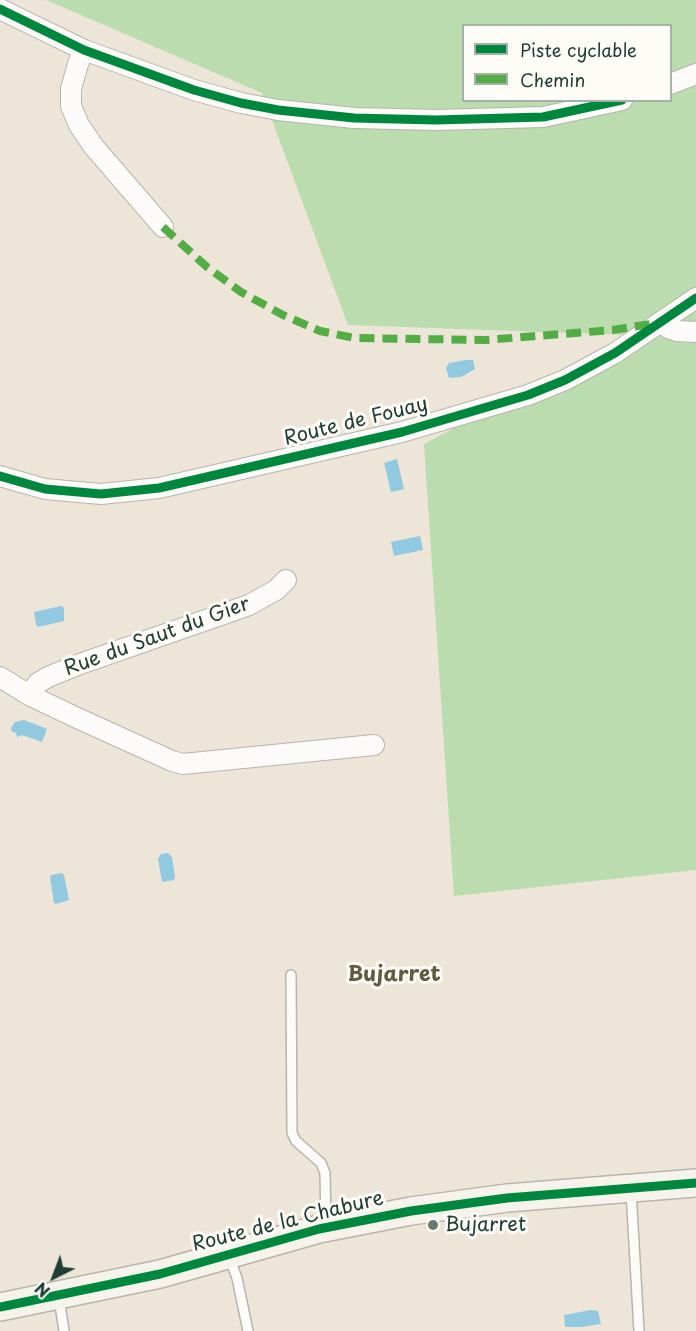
<!DOCTYPE html>
<style>
body{margin:0}
#map{position:relative;width:696px;height:1331px;overflow:hidden;background:#ede5d8;font-family:"Playpen Sans",sans-serif}
canvas{display:block}
.legend{position:absolute;left:462px;top:24px;width:210px;height:78px;box-sizing:border-box;background:#fdfcf7;border:2px solid #a4b0a9;margin:0;padding:8px 10px;list-style:none;font-size:18px;color:#1f3d34}
.legend li{display:flex;align-items:center;gap:12px;height:30px}
.legend b{width:30px;border:2px solid #a4b0a9}
.north{position:absolute;left:24px;top:1247px;width:60px;height:60px;-webkit-text-stroke:4px #fdfcf7;paint-order:stroke;rotate:222deg;font-size:16px;font-weight:700;line-height:24px;text-align:center;color:#1f3d34}
.north::after{content:'';display:block;margin:auto;width:21px;height:27px;background:#1f3d34;clip-path:polygon(50% 0,100% 100%,50% 72%,0 100%)}
</style>
<div id="map">
<canvas width="696" height="1331"></canvas>
<ul class="legend">
<li><b style="height:8px;background:#00873e"></b>Piste cyclable</li>
<li><b style="height:8px;background:#52ad45"></b>Chemin</li>
</ul>
<div class="north">N</div>
</div>
<script>
const context = document.querySelector('canvas').getContext('2d');
context.lineJoin = 'round';
function fillPath(path, color) {
  context.fillStyle = color;
  context.fill(path, 'evenodd');
}
function toPath(rows) {
  const path = new Path2D();
  for (const r of rows) {
    path.moveTo(r[0], r[1]);
    for (let i = 2; i < r.length; i += 2) path.lineTo(r[i], r[i + 1]);
  }
  return path;
}
function stroke(path, color, width, dash) {
  context.strokeStyle = color;
  context.lineWidth = width;
  context.lineCap = dash ? 'butt' : 'round';
  context.setLineDash(dash || []);
  context.stroke(path);
}
function drawText(font, color, halo, rows, align = 'center') {
  context.font = font + ' "Playpen Sans",sans-serif';
  context.lineWidth = 6;
  context.setLineDash([]);
  context.textBaseline = 'middle';
  context.strokeStyle = halo;
  context.fillStyle = color;
  for (const [text, x, y, turn = 0] of rows) {
    context.save();
    context.translate(x, y);
    context.rotate((+turn || 0) * Math.PI / 180);
    context.textAlign = isNaN(turn) ? turn : align;
    if (halo) context.strokeText(text, 0, 0);
    context.fillText(text, 0, 0);
    context.restore();
  }
}
const green = toPath([
 [46,0,696,0,696,870,454,896,424,444,629,335,348,325,262,93],
 [464,26,670,26,670,100,464,100]
]);
const water = toPath([
 [466,360,473,360,475,369,461,377,449,378,446,368,449,363],
 [397,459,404,489,391,492,384,463],
 [420,536,423,550,394,556,391,542],
 [61,606,64,608,64,621,38,627,36,625,34,612],
 [24,720,47,729,42,742,22,735,17,737,16,733,12,732,11,728,15,722],
 [168,853,172,857,175,877,174,880,162,882,158,859,161,854],
 [62,873,64,875,69,900,56,904,54,903,50,877,51,875],
 [591,1310,598,1311,601,1324,581,1327,565,1327,564,1315]
]);
const service = toPath([
 [291,975,292,1133,296,1141,321,1163,325,1173,326,1225],
 [631,1190,639,1331],
 [229,1257,237,1278,248,1331],
 [59,1298,64,1331]
]);
const minor = toPath([
 [0,9,84,50,194,90,241,103,278,110,354,118,436,120,543,117,622,100],
 [84,50,78,64,71,89,71,106,79,125,94,147,163,227],
 [670,84,696,74],
 [663,322,668,328,677,331,696,332],
 [0,476,45,489,101,494,159,488,402,432,528,395,565,380,615,353,696,298],
 [0,677,29,695,75,717,172,761,183,764,374,745],
 [29,695,38,683,48,677,80,664,249,605,276,590,286,580]
]);
const secondary = toPath([
 [0,1307,160,1274,319,1229,411,1211,507,1198,696,1183]
]);
const quiet = toPath([
 [163,227,207,267,241,292,283,315,320,331,355,338,485,340,613,330,651,324]
]);
const cycleway = toPath([
 [0,9,84,50,194,90,241,103,278,110,354,118,436,120,543,117,622,100],
 [0,476,45,489,101,494,159,488,402,432,528,395,565,380,615,353,696,298],
 [0,1307,160,1274,319,1229,411,1211,507,1198,696,1183]
]);
const markers = [
 [433,1225,6,"#67786d"]
];
const streetNames = [
 ["Route de Fouay",356,422,-14],
 ["Rue du Saut du Gier",157,637,-20],
 ["Route de la Chabure",288,1222,-14]
];
const poiNames = [
 ["Bujarret",445,1225]
];
const neighbourhoodNames = [
 ["Bujarret",394,975]
];
fillPath(green, '#badcaf');
fillPath(water, '#91c9e1');
stroke(service, '#b7b5ab', 12);
stroke(minor, '#b7b5ab', 22);
stroke(secondary, '#b7b5ab', 30);
stroke(service, '#fcfbf9', 9);
stroke(minor, '#fcfbf9', 20);
stroke(secondary, '#f6f2ec', 27);
stroke(quiet, '#52ad45', 8, [15, 8]);
stroke(cycleway, '#00873e', 9);
for (const [x, y, r, color] of markers) {
  const dot = new Path2D();
  dot.arc(x, y, r, 0, 2 * Math.PI);
  context.fillStyle = color;
  context.fill(dot);
  stroke(dot, '#fdfcf7', 2);
}
drawText('20px', '#1f3d34', '#fdfcf7', streetNames);
drawText('20px', '#1f3d34', '#fdfcf7', poiNames, 'left');
drawText('bold 21px', '#5f5c41', '#fdfcf7', neighbourhoodNames);
</script>
